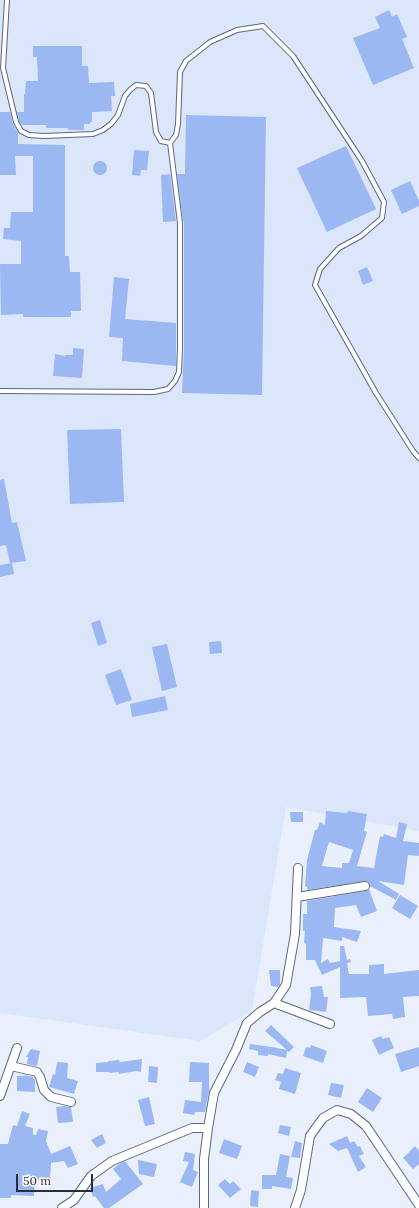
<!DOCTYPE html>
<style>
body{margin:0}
#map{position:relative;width:419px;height:1208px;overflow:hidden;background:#eaf0fb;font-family:Lora,serif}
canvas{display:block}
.scale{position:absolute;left:16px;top:1174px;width:77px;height:18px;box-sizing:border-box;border:2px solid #282d38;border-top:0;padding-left:5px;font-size:12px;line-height:14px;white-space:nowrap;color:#282d38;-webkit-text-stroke:3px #fdfdfd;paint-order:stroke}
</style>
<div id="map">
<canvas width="419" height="1208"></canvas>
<div class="scale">50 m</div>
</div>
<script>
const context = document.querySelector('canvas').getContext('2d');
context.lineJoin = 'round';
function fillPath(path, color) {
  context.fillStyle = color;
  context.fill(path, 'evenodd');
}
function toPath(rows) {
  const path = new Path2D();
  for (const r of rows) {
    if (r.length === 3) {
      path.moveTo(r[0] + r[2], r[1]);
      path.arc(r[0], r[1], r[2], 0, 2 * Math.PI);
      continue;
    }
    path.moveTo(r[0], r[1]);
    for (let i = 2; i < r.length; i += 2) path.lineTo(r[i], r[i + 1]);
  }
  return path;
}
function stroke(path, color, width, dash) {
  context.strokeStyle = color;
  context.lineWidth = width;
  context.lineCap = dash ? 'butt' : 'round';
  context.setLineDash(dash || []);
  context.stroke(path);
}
const built = toPath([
 [0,0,419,0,419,831,286,807,252,1011,200,1041,0,1013]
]);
const building = toPath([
 [389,10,392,17,397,14,407,37,402,39,414,68,373,85,353,38,380,28,375,17],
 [33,46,82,46,82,66,88,66,89,83,114,82,115,96,111,96,112,111,92,112,92,122,90,122,90,124,84,124,84,130,68,130,68,128,46,128,46,125,22,125,19,121,17,112,24,112,24,94,25,94,26,81,38,81,37,57,33,57],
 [0,112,10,112,13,124,18,133,18,144,65,145,65,256,69,256,70,272,80,272,81,311,71,311,71,317,23,317,23,314,1,315,0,264,21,264,21,241,3,239,4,228,10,228,11,212,33,212,33,156,15,156,16,175,0,175],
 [186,115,266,117,262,395,182,393,184,348,184,221,183,221,177,174,185,174],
 [346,146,376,209,327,232,297,168],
 [134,150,149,151,147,170,141,170,140,176,132,175],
 [100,168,7],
 [170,174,176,221,163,222,161,175],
 [410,181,419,201,419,206,402,214,391,190],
 [367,267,373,281,363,285,358,271],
 [114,277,129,279,125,319,176,323,176,366,122,361,123,338,109,337],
 [73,348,84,349,82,378,53,376,55,354,65,356,65,355,73,355],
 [121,429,124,502,70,504,67,430],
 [4,479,12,523,17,522,26,561,10,563,6,545,0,546,0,480],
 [12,563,14,574,0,577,0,565],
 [100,620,107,643,98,646,91,623],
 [221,641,222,653,210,654,209,642],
 [167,644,177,687,162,691,152,647],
 [121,669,132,700,116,705,105,675],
 [165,696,168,710,132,717,130,704],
 [326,811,347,813,348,811,367,814,364,831,367,832,357,866,374,868,380,836,383,837,384,834,396,838,399,822,407,824,403,841,419,843,419,856,408,855,404,885,378,881,399,894,396,900,370,886,369,883,367,881,307,890,307,887,305,886,307,860,315,830,317,830,320,822,325,825],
 [329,842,353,850,349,863,342,863,342,868,322,866],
 [290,812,303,812,303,822,291,822],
 [369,889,377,911,361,917,356,905,335,908,334,927,361,931,357,942,342,937,342,941,323,938,321,963,328,959,330,963,340,961,340,946,344,946,347,960,350,959,351,962,347,963,349,974,369,974,369,965,384,964,384,974,419,970,419,996,403,997,405,1017,393,1019,392,1014,368,1016,366,997,340,998,340,967,322,975,315,960,306,960,306,944,304,943,305,931,303,931,303,914,307,914,307,901,366,891],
 [400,895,418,906,410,919,392,908],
 [269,970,280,970,280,985,278,987,271,986],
 [322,986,324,997,328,997,326,1012,309,1010,311,994,310,987],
 [271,1025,294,1047,289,1052,287,1051,286,1058,268,1054,268,1056,258,1055,258,1051,249,1049,250,1044,272,1047,287,1050,265,1031],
 [381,1036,383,1039,389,1037,394,1048,379,1055,372,1040],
 [311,1045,327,1051,323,1063,303,1056,306,1047,310,1048],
 [419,1047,419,1066,401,1072,395,1054],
 [31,1049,40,1051,37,1066,27,1064,28,1057,26,1057],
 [142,1059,141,1072,136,1071,119,1074,118,1072,110,1073,109,1072,96,1072,96,1063,108,1062,108,1061,119,1060,120,1062],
 [57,1062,68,1063,67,1078,78,1081,74,1094,49,1087,53,1074,55,1075],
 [190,1062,209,1063,209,1091,205,1112,195,1112,194,1115,183,1113,185,1100,201,1102,202,1082,189,1082],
 [247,1062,259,1067,255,1077,243,1072],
 [149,1066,158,1067,157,1083,148,1082],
 [285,1068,301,1073,295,1094,279,1089,281,1082,275,1080,278,1073,283,1074],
 [24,1075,33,1077,35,1080,35,1092,17,1091,17,1076,24,1076],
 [331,1083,344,1085,341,1098,328,1095],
 [367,1088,382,1098,373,1112,358,1102],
 [149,1097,155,1124,145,1126,138,1100],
 [64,1106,71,1107,73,1122,58,1123,56,1107],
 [22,1111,30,1114,25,1126,33,1128,33,1135,36,1135,38,1129,48,1131,46,1141,51,1154,70,1146,78,1164,68,1168,64,1161,51,1163,50,1180,35,1180,34,1196,11,1195,11,1198,0,1198,0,1144,8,1144,13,1125,17,1126],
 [280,1125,291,1127,289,1136,278,1133],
 [102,1134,106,1143,97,1148,91,1140],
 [347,1136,350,1143,354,1141,358,1147,360,1146,364,1154,359,1156,366,1167,358,1172,347,1148,338,1151,329,1144],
 [224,1139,242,1146,237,1159,219,1153],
 [295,1141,302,1143,300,1158,291,1157],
 [415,1146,419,1151,419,1164,413,1169,403,1158],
 [185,1152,195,1154,193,1170,198,1172,192,1187,180,1182,189,1162,183,1161],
 [280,1154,290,1156,286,1177,293,1178,291,1189,272,1186,272,1189,262,1189,262,1175,276,1175],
 [138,1160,157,1164,154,1177,139,1174],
 [125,1161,143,1184,109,1208,104,1208,95,1196,93,1197,90,1188,103,1184,106,1192,121,1179,113,1169,119,1164],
 [225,1179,230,1184,233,1181,241,1189,230,1198,218,1185],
 [251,1190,259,1191,258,1207,250,1206]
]);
const service = toPath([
 [7,0,3,68,16,122,21,131,29,135,44,136,93,134,103,130,111,124,118,115,125,96,130,90,136,85,146,86,151,93,156,132,161,141,170,143,176,135,178,124,180,72,186,61,210,42,237,30,263,26,293,56,362,161,384,202,382,218,361,236,339,248,320,269,315,285,376,393,413,451,419,458],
 [0,391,154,392,168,389,175,381,179,372,180,348,180,223,170,143]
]);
const minor = toPath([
 [297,897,365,886],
 [274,1003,330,1024],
 [11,1066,37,1072,40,1077,44,1090,51,1097,71,1102],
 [0,1096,17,1048],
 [208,1128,214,1093,236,1050,247,1023,260,1012,274,1003,286,985,295,934,298,868],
 [62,1208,74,1200,91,1176,112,1161,192,1128,208,1128,204,1159,204,1208],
 [295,1208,301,1190,310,1136,323,1118,337,1110,351,1114,366,1126,419,1205]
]);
fillPath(built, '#dbe6fb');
fillPath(building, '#9bb8f2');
stroke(service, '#5b6880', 6);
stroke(minor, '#5b6880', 10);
stroke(service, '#fff', 4);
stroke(minor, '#fff', 8);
</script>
